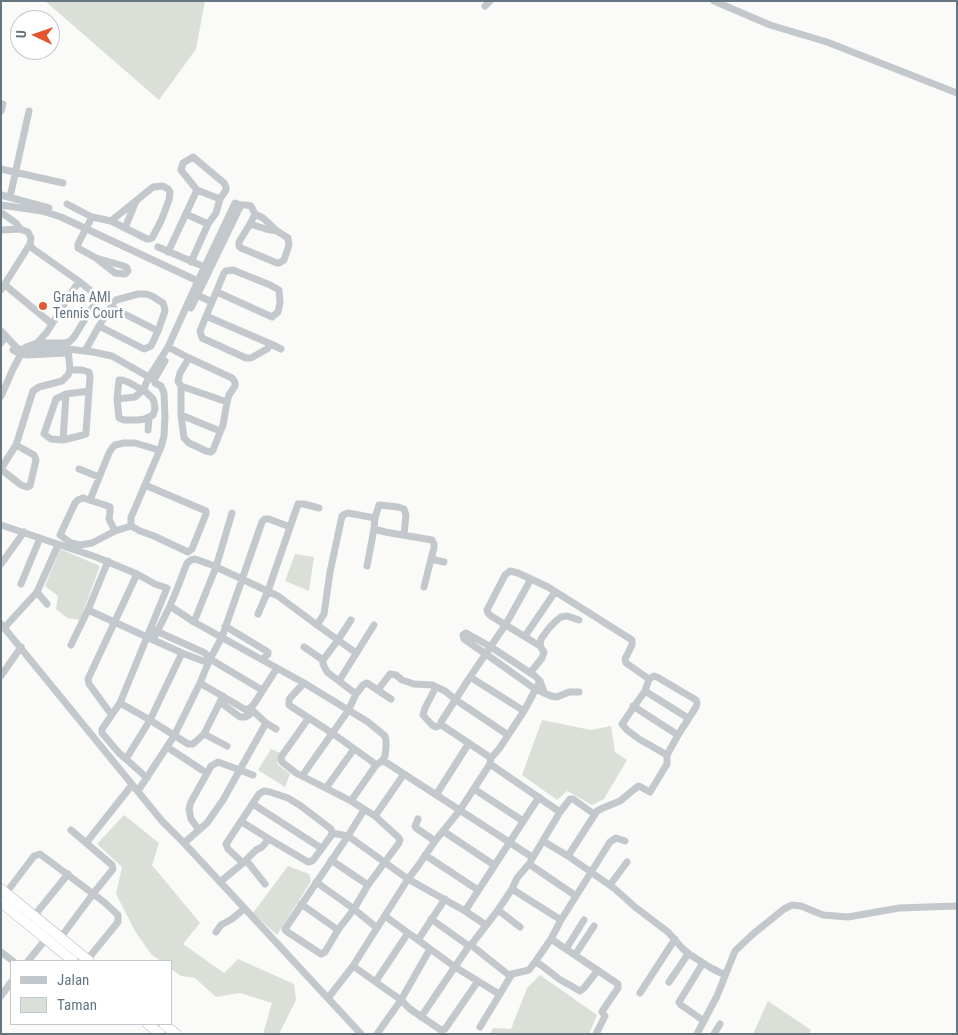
<!DOCTYPE html>
<style>
body{margin:0}
#map{position:relative;width:958px;height:1035px;overflow:hidden;background:#fafaf8;font-family:"Roboto Condensed",sans-serif}
canvas{display:block}
.frame{position:absolute;inset:0;border:2px solid #657683;pointer-events:none}
.legend{position:absolute;left:10px;top:960px;width:162px;height:65px;box-sizing:border-box;background:#fff;border:1px solid #c1c8cd;margin:0;padding:6px 9px;list-style:none;font-size:15px;color:#657683}
.legend li{display:flex;align-items:center;gap:10px;height:25px}
.legend b{width:25px;border:1px solid #c1c8cd}
.north{position:absolute;left:10px;top:10px;width:50px;height:50px;box-sizing:border-box;background:#fff;border:1px solid #c1c8cd;border-radius:50%;rotate:273deg;font-size:14px;font-weight:700;line-height:20px;text-align:center;color:#657683}
.north::after{content:'';display:block;margin:auto;width:18px;height:22px;background:#e4572e;clip-path:polygon(50% 0,100% 100%,50% 72%,0 100%)}
</style>
<div id="map">
<canvas width="958" height="1035"></canvas>
<div class="frame"></div>
<ul class="legend">
<li><b style="height:6px;background:#c3c8cc"></b>Jalan</li>
<li><b style="height:14px;background:#dadfd7"></b>Taman</li>
</ul>
<div class="north">U</div>
</div>
<script>
const context = document.querySelector('canvas').getContext('2d');
context.lineJoin = 'round';
function fillPath(path, color) {
  context.fillStyle = color;
  context.fill(path, 'evenodd');
}
function toPath(rows) {
  const path = new Path2D();
  for (const r of rows) {
    path.moveTo(r[0], r[1]);
    for (let i = 2; i < r.length; i += 2) path.lineTo(r[i], r[i + 1]);
  }
  return path;
}
function stroke(path, color, width, dash) {
  context.strokeStyle = color;
  context.lineWidth = width;
  context.lineCap = dash ? 'butt' : 'round';
  context.setLineDash(dash || []);
  context.stroke(path);
}
function drawText(font, color, halo, rows, align = 'center') {
  context.font = font + ' "Roboto Condensed",sans-serif';
  context.lineWidth = 5;
  context.setLineDash([]);
  context.textBaseline = 'middle';
  context.strokeStyle = halo;
  context.fillStyle = color;
  for (const [text, x, y, turn = 0] of rows) {
    context.save();
    context.translate(x, y);
    context.rotate((+turn || 0) * Math.PI / 180);
    context.textAlign = isNaN(turn) ? turn : align;
    if (halo) context.strokeText(text, 0, 0);
    context.fillText(text, 0, 0);
    context.restore();
  }
}
const green = toPath([
 [45,1,205,1,196,49,159,100],
 [60,549,100,566,80,620,67,618,56,609,58,596,45,586],
 [295,554,314,557,309,591,285,581],
 [542,720,591,730,611,726,615,752,627,760,604,799,592,805,567,791,557,800,522,775],
 [271,749,283,754,277,764,290,774,285,787,258,770],
 [124,815,159,843,152,865,200,923,183,944,224,973,238,959,294,984,296,1000,279,1034,263,1034,272,1003,240,993,216,997,195,978,181,976,171,969,171,961,161,961,151,954,135,931,116,894,122,867,97,844],
 [288,866,309,874,311,881,277,935,253,913],
 [540,975,597,1015,589,1034,490,1034,493,1028,511,1029,527,988],
 [768,1001,811,1030,809,1034,753,1034]
]);
const minor = toPath([
 [714,1,770,25,827,42,957,93],
 [485,6,490,1],
 [1,111,3,104],
 [1,169,63,183],
 [1,195,49,208],
 [10,197,29,111],
 [67,204,92,217,111,221,147,239,149,239,152,238,161,221,169,200,170,192,168,189,163,186,153,187,111,221],
 [1,205,42,211,61,217,202,283],
 [2,213,16,223,20,229,28,232,31,238,30,244,32,248,80,282,75,287,47,332,37,343,26,347],
 [186,214,208,224],
 [92,217,78,244,78,248,96,258,124,266,127,268,128,271,125,274,115,273,96,258],
 [250,224,266,229,277,231],
 [125,228,136,201],
 [1,230,20,229],
 [158,247,200,265],
 [168,252,197,190],
 [191,262,208,224,216,213,220,199,226,190,226,187,224,183,193,157,183,163,181,170,197,190,220,199],
 [5,285,52,324],
 [1,290,30,244],
 [197,295,212,302],
 [111,307,158,331],
 [191,308,241,205],
 [206,316,271,344,267,349,251,358,246,358,202,338,200,331,224,273,226,271,233,270,270,285,279,290,280,303,278,312,272,317,217,292],
 [1,331,16,347,18,349,68,349,93,352,112,356,154,380,155,383,161,386,164,393,165,417,164,436,161,447,133,513,131,517,131,526,115,531],
 [1,343,6,336],
 [37,343,64,343,69,342,74,337,98,298,96,295,80,282],
 [271,344,281,349],
 [168,347,189,358,232,378,235,382,235,386,229,395,227,402,223,425,213,450,211,452,206,451,189,443,184,438,181,415,181,386,178,381,180,373,189,358],
 [13,350,21,354,27,355,66,353],
 [85,351,99,326,111,307,113,303,116,300,138,294,146,294,152,296,163,303,164,306,165,311,158,331,151,346,144,349,99,326],
 [119,380,122,380,128,382,146,392,153,399,154,402,155,409,153,415,145,419,138,420,124,420,119,418,117,399,119,380],
 [154,380,165,361],
 [181,386,227,402],
 [66,394,63,440,51,439,44,434,56,399,66,394,89,391],
 [1,396,13,369,21,354],
 [117,399,135,397,143,390,149,377,168,347,198,281,235,203,241,205,246,205,251,206,255,214,263,218,277,231,288,238,289,245,284,260,279,263,277,263,241,248,239,246,239,242,250,224,255,214],
 [181,415,220,431],
 [148,430,149,418],
 [63,440,83,435,86,434,86,432,90,377,89,372,82,370,70,370],
 [16,445,34,455,36,460,30,486,27,487,21,485,2,470,2,467,16,445,33,391,39,387,62,381,68,375,70,370,68,349],
 [79,469,99,477],
 [83,498,105,505,110,507,110,512,109,519,115,531,92,543,80,545,71,543,60,535,75,503,78,500,83,498],
 [90,500,109,453,112,448,115,445,124,443,135,443,159,450],
 [1,525,96,557,137,574,155,584,167,588,120,703,102,729,102,733,119,753,126,759,150,720,182,653],
 [131,526,140,531,154,536,188,552,192,549,206,514,206,511,145,485],
 [404,535,406,515,404,509,398,507,379,505,375,518,374,529,385,532,432,540,434,544,434,548,431,559,444,562],
 [1,564,24,532],
 [367,566,374,529],
 [21,584,40,538],
 [424,587,431,559],
 [37,592,58,545],
 [170,606,177,589,187,563,191,560,195,559,212,565,278,596,317,625],
 [88,610,182,653,203,661,210,659],
 [258,614,268,591,298,504,304,504,319,508],
 [351,620,338,640,356,653],
 [194,622,216,567,232,513],
 [1,624,162,821,184,843,361,1034],
 [225,626,268,652,268,654,263,659],
 [4,628,37,592,47,604],
 [154,630,205,653,210,659,262,690],
 [525,636,555,592],
 [153,640,170,606,194,622,304,683,368,722,385,736,386,740,386,747,385,756,382,761],
 [71,645,88,610,108,561],
 [540,646,541,639,549,628,557,620,561,617,567,616,579,620],
 [304,647,323,660],
 [530,673,542,658,544,652,540,646,491,616,488,613,487,610,505,575,510,571,518,573,548,587,632,640,632,645,625,659,626,663,649,679,654,676,657,677,696,700,697,703,696,707,678,735,667,755,667,764,650,792,639,786,637,787,620,801,603,808,597,811,568,856],
 [1,676,21,647],
 [470,677,524,711],
 [649,679,645,691,622,724,627,730,639,739,667,755],
 [339,681,374,625],
 [200,683,246,710,250,708,254,704,277,668],
 [304,683,291,697,289,700,289,705,292,707,332,733,370,760,376,765,382,761,387,763,532,857],
 [436,687,425,708,423,715,432,725,436,727,441,725],
 [378,690,390,674,396,675,402,680,414,684,432,685,445,691,456,700,508,735],
 [645,691,688,718],
 [544,692,540,681,535,676,491,647,466,633,463,635,464,639,493,659,535,689,551,696,557,697,569,692,579,692],
 [356,694,363,685,367,683,391,699],
 [220,702,240,717,245,717,249,715,253,711],
 [120,703,150,720,188,744,193,744,204,734,227,746],
 [633,706,678,735],
 [251,709,266,723,276,729],
 [111,714,89,684,88,679,137,574],
 [308,719,281,757,282,762,296,773,351,801,375,816,398,837,400,840,399,843,368,885,354,909,338,930,325,952,321,954,286,931,285,929,348,836,364,810],
 [204,734,223,696],
 [167,747,202,770],
 [491,758,443,726,441,725,441,722,470,677,506,624,531,579],
 [126,759,147,778],
 [490,764,560,812],
 [302,776,348,711,356,694,327,672,323,664,323,660,338,640,317,625,324,614,330,572,342,516,345,514,348,513,375,518],
 [326,788,354,749],
 [474,789,523,821],
 [138,791,174,736,200,683,210,659,222,637,262,522,265,519,269,519,290,527],
 [436,795,469,743],
 [351,801,376,765],
 [253,804,321,848],
 [375,816,404,774],
 [418,819,415,826,416,828,435,841],
 [242,822,269,839,308,862,312,861,314,859,331,836,332,832,331,829,301,806,288,798,270,792,264,791,259,794,226,844,228,849,243,863],
 [199,830,191,819,189,809,191,802,211,766,218,762,253,775],
 [443,831,494,865],
 [332,833,348,836,408,879,465,911,486,925],
 [543,841,568,856,615,889,635,907,668,932,683,949,689,954,711,968,725,975],
 [86,843,132,785],
 [184,843,207,823,223,800,266,723],
 [425,855,478,890],
 [246,860,265,884],
 [331,860,368,885],
 [529,864,576,896],
 [220,882,243,863,256,850,262,847,269,839],
 [316,882,354,909,377,928],
 [610,885,627,862],
 [512,889,561,920],
 [6,893,34,856,40,854,104,902,118,915,118,922,87,960],
 [301,904,338,930],
 [498,910,520,927],
 [465,911,539,797],
 [34,916,68,874],
 [385,916,455,967,499,994],
 [431,919,469,946,471,945,510,976],
 [216,932,221,925,232,919,244,909],
 [61,937,93,894,113,869,112,865,71,830],
 [551,939,618,984,618,988,603,1010,602,1012,605,1016,596,1034],
 [418,940,445,899],
 [471,945,498,910,512,889,517,878,529,864,560,812,570,799,573,799,594,814],
 [566,949,584,920],
 [1,952,13,961],
 [575,955,594,926],
 [28,961,46,939],
 [535,962,541,965,559,979,580,991,584,988,598,970],
 [703,963,679,1002,681,1005,704,1021],
 [353,966,401,1000,430,949],
 [376,981,408,933],
 [669,982,688,954],
 [640,993,675,939],
 [1,996,11,982],
 [328,998,353,966,408,879,418,866,435,841,460,810,490,764,491,758,499,749,524,711,540,681],
 [421,1017,469,946],
 [480,1027,512,974,529,970,535,962,551,939,561,920,610,842,616,838,625,841],
 [377,1034,401,1000,410,1009,438,1028,441,1030,445,1029,478,981],
 [697,1034,717,996,735,951,753,934,784,909,792,905,801,906,823,915,848,917,899,908,957,906],
 [714,1034,720,1024]
]);
const highway = toPath([
 [1,889,89,961],
 [1,902,73,961],
 [148,1024,160,1034],
 [164,1024,176,1034]
]);
const markers = [
 [43,306,5,"#e4572e"]
];
const poiNames = [
 ["Graha AMI",53,298],
 ["Tennis Court",53,314]
];
fillPath(green, '#dadfd7');
stroke(highway, '#b4b9bd', 11);
stroke(minor, '#c3c8cc', 7);
stroke(highway, '#fff', 10);
for (const [x, y, r, color] of markers) {
  const dot = new Path2D();
  dot.arc(x, y, r, 0, 2 * Math.PI);
  context.fillStyle = color;
  context.fill(dot);
  stroke(dot, '#fff', 2);
}
drawText('14px', '#657683', '#fff', poiNames, 'left');
</script>
